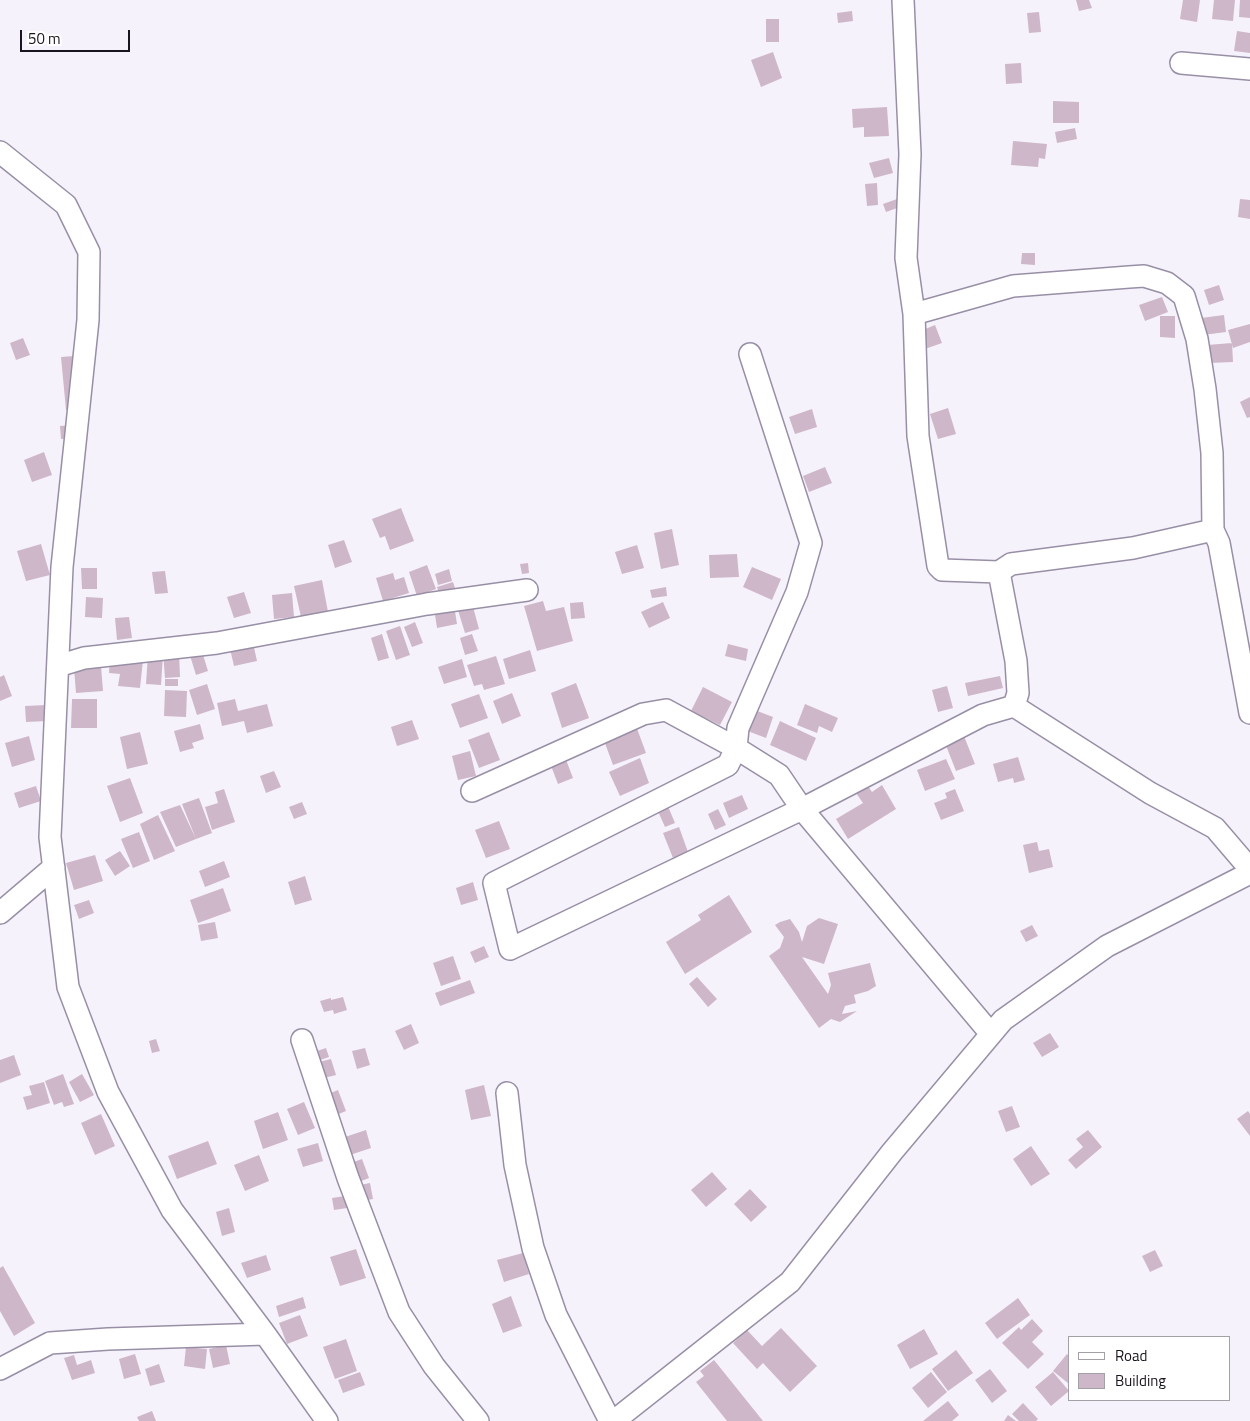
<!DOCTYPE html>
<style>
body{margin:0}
#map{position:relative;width:1250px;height:1421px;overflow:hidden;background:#f6f2fc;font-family:"Titillium Web",sans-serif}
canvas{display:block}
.legend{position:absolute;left:1068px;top:1336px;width:162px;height:65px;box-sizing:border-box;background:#fff;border:1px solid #a3a1a5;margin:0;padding:6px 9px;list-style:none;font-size:15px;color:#19151e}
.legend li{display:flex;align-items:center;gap:10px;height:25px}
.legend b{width:25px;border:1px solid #a3a1a5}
.scale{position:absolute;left:20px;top:30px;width:110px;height:22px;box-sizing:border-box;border:2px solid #19151e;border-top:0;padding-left:6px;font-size:15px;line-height:18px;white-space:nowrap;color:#19151e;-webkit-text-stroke:4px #fff;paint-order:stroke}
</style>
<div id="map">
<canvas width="1250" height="1421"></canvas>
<ul class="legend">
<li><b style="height:6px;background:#fff"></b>Road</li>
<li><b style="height:14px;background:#ceb7c9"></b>Building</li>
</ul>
<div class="scale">50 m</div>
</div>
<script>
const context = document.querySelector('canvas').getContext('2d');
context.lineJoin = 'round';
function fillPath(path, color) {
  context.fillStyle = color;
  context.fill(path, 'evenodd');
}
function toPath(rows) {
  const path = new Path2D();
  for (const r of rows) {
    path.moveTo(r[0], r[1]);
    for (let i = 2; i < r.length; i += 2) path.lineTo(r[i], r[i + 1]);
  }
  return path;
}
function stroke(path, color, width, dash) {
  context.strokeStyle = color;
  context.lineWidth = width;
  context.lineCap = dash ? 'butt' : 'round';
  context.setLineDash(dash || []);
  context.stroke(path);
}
const building = toPath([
 [1076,0,1089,0,1092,8,1079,11],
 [1183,0,1200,0,1197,22,1180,19],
 [1214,0,1235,0,1233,21,1212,19],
 [1240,0,1250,0,1250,18,1239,17],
 [852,11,853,21,838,23,837,13],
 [1039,12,1041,32,1029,33,1027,13],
 [766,19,779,19,779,42,766,42],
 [1237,31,1250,33,1250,53,1234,51],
 [773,52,782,78,761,87,751,60],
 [1021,63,1022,83,1006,84,1005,64],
 [1053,101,1079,102,1079,123,1053,123],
 [887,107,889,136,864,137,864,127,853,128,852,109],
 [1075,128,1077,139,1057,143,1055,132],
 [1013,141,1047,144,1045,159,1039,158,1038,167,1011,165],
 [889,158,893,173,874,178,869,163],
 [877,183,878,205,867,206,865,184],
 [897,199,900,207,886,212,883,204],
 [1240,199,1250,200,1250,219,1238,217],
 [1022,253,1035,253,1035,265,1021,264],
 [1219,285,1224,300,1209,305,1204,290],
 [1162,297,1168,312,1145,321,1139,305],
 [1224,315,1226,332,1203,335,1201,318],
 [1160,316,1175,316,1175,338,1160,337],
 [1250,324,1250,342,1233,348,1228,330],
 [935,325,942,343,922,350,916,333],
 [23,338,30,355,16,360,10,343],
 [1232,343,1233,362,1209,363,1207,345],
 [74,356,78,409,66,410,61,357],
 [1250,397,1250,417,1247,418,1240,402],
 [948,408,956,434,938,439,930,414],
 [812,409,817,427,795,434,789,417],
 [74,425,75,438,61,439,60,426],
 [44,452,52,475,32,482,24,460],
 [825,467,832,483,809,492,803,476],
 [401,508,414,541,390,550,385,536,380,538,372,519],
 [672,529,679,565,661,569,654,533],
 [344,540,352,562,335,568,328,545],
 [41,544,50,575,26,581,17,551],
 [637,545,644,568,622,574,615,552],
 [737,554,739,577,710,578,709,555],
 [528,563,529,573,522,574,520,564],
 [427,565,436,589,417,596,409,572],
 [752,567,781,579,772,600,743,587],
 [81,568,97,568,97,589,82,589],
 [449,569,452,581,438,585,435,574],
 [165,571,168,593,155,594,152,572],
 [393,573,395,580,404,577,409,593,383,601,376,578],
 [322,580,328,612,301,617,294,586],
 [453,582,456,591,440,596,437,587],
 [666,587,667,596,652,598,650,590],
 [244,592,251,613,234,618,227,597],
 [292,593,294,617,274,619,272,595],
 [86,597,103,598,102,618,85,617],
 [543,601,546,611,564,607,573,641,537,651,524,606],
 [583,602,585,618,571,619,570,603],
 [663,602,670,618,649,628,641,612],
 [472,603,479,629,465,633,457,607],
 [454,605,457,624,437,628,434,608],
 [129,617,132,638,117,640,115,618],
 [415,622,423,643,412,647,404,627],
 [400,626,410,655,396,660,386,631],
 [251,634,257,661,234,666,228,640],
 [382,634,389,658,378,661,371,638],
 [472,634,478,651,465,655,460,638],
 [728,644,748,649,746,661,725,656],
 [200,645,208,671,196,675,188,649],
 [530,650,536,671,509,679,503,659],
 [179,652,180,677,165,678,163,653],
 [148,654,163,655,161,685,146,684],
 [110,656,143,660,140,688,118,686,120,674,109,673],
 [496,656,505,684,484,690,482,684,474,686,467,665],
 [462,659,467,677,444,684,438,667],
 [101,666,103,691,76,693,74,668],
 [4,675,12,696,0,701,0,677],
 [1000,676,1003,688,968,696,965,683],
 [165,679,178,679,178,686,165,686],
 [576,683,589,718,562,728,551,693],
 [207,684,215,709,197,715,189,690],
 [947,686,953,708,938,712,932,690],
 [703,687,732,702,720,725,691,711],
 [165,690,187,691,186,717,164,716],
 [512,693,521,716,502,724,493,701],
 [479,694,488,718,460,728,451,704],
 [72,699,97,699,97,728,71,728],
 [235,699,238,711,267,704,273,726,247,733,244,721,222,726,217,703],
 [805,704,838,718,832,732,819,726,817,733,797,725],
 [46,705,47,721,26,722,25,706],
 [752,709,773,717,766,738,745,730],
 [412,720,419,739,397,746,391,727],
 [780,721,816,738,806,761,770,745],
 [635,723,646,753,613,765,602,735],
 [200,724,204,739,192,743,194,748,180,752,174,731],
 [140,732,148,764,127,769,120,737],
 [489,732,500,760,479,768,468,740],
 [29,736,35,760,12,767,5,743],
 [964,736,975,764,956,771,945,743],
 [470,751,476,776,458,780,452,756],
 [563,752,573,778,558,784,548,758],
 [1018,757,1025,780,1014,783,1013,778,998,782,993,764],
 [640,758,649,783,620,796,609,772],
 [946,759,955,779,925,791,917,770],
 [274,771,281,787,266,793,260,776],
 [130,778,143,813,120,822,107,786],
 [882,785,896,809,848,839,836,819,863,803,856,793,868,786,872,792],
 [36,786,41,801,19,808,14,793],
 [224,789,235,822,212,830,205,807,218,803,215,792],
 [955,789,964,811,941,820,934,803,947,798,945,793],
 [742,795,748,809,729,818,723,803],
 [199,798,212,833,196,839,182,804],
 [302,802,307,814,294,819,289,807],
 [667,804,675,823,665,827,657,809],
 [180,805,196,839,176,847,160,812],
 [718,809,726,825,715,830,708,814],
 [158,815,175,851,154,860,140,824],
 [499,821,510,849,486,858,475,830],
 [679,827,688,852,673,858,663,833],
 [139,832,150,861,133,868,121,839],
 [1037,842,1039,851,1049,849,1053,867,1029,873,1023,845],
 [120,851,130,866,115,876,105,860],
 [95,855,103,881,74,890,66,863],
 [224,861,230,877,205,887,199,871],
 [305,876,312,900,295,905,288,882],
 [473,882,478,900,461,905,456,888],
 [223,888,231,911,198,923,190,900],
 [729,895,752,932,685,974,666,942,701,920,698,915],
 [89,900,94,913,79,919,74,905],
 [819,918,838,924,824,964,802,957,828,994,831,985,828,973,870,963,876,986,868,991,854,995,856,1003,845,1006,842,1014,857,1011,840,1022,831,1019,819,1028,769,956,780,948,784,937,775,925,780,922,790,919,799,932,802,942,807,926],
 [215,922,218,938,201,941,198,925],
 [1032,925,1038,936,1026,942,1020,931],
 [484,946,489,957,475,963,470,952],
 [453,956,461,979,441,986,433,963],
 [697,977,717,999,708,1007,689,984],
 [470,980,475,993,440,1006,435,993],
 [343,997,347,1010,334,1014,333,1010,324,1012,320,1001,331,998,331,1000],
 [411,1024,419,1043,404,1050,395,1031],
 [1050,1033,1059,1047,1042,1057,1033,1043],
 [156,1039,160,1051,152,1053,149,1041],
 [326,1048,329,1057,320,1060,317,1051],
 [365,1048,370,1065,357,1069,352,1051],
 [14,1055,21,1075,0,1083,0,1060],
 [331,1059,336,1075,320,1079,315,1063],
 [63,1074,74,1104,64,1107,62,1102,54,1105,45,1081],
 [82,1074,94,1095,80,1102,69,1082],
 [44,1082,50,1103,27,1110,23,1097,32,1095,29,1086],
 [484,1085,491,1116,471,1120,465,1090],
 [338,1090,346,1111,334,1116,326,1095],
 [304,1102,315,1128,298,1135,287,1109],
 [1012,1106,1020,1127,1006,1132,998,1111],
 [1248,1111,1250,1114,1250,1136,1237,1119],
 [278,1112,288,1140,263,1149,254,1121],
 [101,1114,115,1146,95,1155,81,1123],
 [366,1130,371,1148,350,1155,345,1137],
 [1088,1130,1102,1147,1076,1169,1068,1160,1083,1147,1076,1139],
 [208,1141,217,1164,177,1179,168,1156],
 [318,1143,323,1161,303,1167,297,1149],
 [1031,1146,1050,1174,1031,1186,1013,1159],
 [259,1155,269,1181,245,1191,234,1165],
 [362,1159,369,1178,356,1183,348,1164],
 [712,1172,727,1189,706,1207,691,1190],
 [370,1183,373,1199,362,1201,360,1185],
 [750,1189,767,1207,751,1222,734,1204],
 [345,1196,347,1208,334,1210,332,1198],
 [229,1208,235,1232,222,1236,216,1212],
 [356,1249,366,1278,340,1286,330,1257],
 [1155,1250,1163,1266,1150,1272,1142,1256],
 [523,1253,529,1274,504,1282,497,1260],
 [266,1255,271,1270,247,1278,241,1263],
 [3,1266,35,1323,14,1336,0,1311,0,1268],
 [511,1296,522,1326,503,1333,492,1304],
 [303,1297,306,1308,279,1317,276,1306],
 [1018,1298,1030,1315,997,1339,985,1323],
 [300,1315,308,1336,287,1344,279,1323],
 [1032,1319,1043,1331,1032,1342,1044,1354,1028,1369,1002,1343,1019,1327,1021,1330],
 [781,1328,817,1366,790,1392,763,1363,757,1369,733,1343,747,1330,762,1346],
 [924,1329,938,1354,910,1369,897,1345],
 [346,1339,357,1371,335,1379,323,1347],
 [226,1345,230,1364,213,1368,209,1349],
 [186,1347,207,1349,205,1369,184,1366],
 [956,1350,973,1373,948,1391,932,1369],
 [135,1354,141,1374,124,1379,119,1359],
 [1067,1354,1069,1356,1069,1384,1053,1371],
 [74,1355,77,1365,91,1360,95,1373,72,1380,64,1358],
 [714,1360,763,1421,727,1421,696,1382,704,1376,700,1371],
 [159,1364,165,1382,150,1386,145,1369],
 [990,1369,1007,1391,992,1403,975,1380],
 [360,1372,365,1385,343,1393,338,1380],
 [931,1372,947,1392,928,1408,912,1388],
 [1053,1372,1069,1391,1051,1406,1035,1387],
 [948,1401,959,1415,952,1421,923,1421],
 [1023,1403,1038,1419,1036,1421,1019,1421,1012,1414],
 [152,1411,156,1421,139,1421,137,1417],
 [1008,1415,1016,1421,1004,1421]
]);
const minor = toPath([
 [903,0,910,154,906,258,914,314,918,436,938,566,942,570,999,572],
 [1181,63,1250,69],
 [0,152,66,205,89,252,88,320,62,567,50,837,68,987,108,1092,172,1210,265,1334,327,1421],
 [914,314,1013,286,1129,277,1144,276,1167,283,1184,296,1197,339,1205,389,1212,453,1213,530,1219,543,1250,713],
 [750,354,811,543,797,592,738,728,736,748,728,765,494,883,510,949,802,809,983,715,1014,706,1150,793,1215,828,1250,869],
 [58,666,84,658,217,643,427,604,527,590],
 [1014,706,1018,693,1016,661,999,572,1011,564,1133,548,1213,530],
 [472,791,643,714,666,710,736,748,779,775,802,809,991,1034],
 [0,913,54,867],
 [302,1040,348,1178,399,1312,434,1366,478,1421],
 [507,1093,515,1165,533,1248,556,1315,610,1421],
 [0,1369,50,1343,108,1339,265,1334],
 [614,1421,790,1282,892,1152,1003,1020,1107,946,1250,873]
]);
fillPath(building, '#ceb7c9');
stroke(minor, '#988fa6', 24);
stroke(minor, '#fff', 21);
</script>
